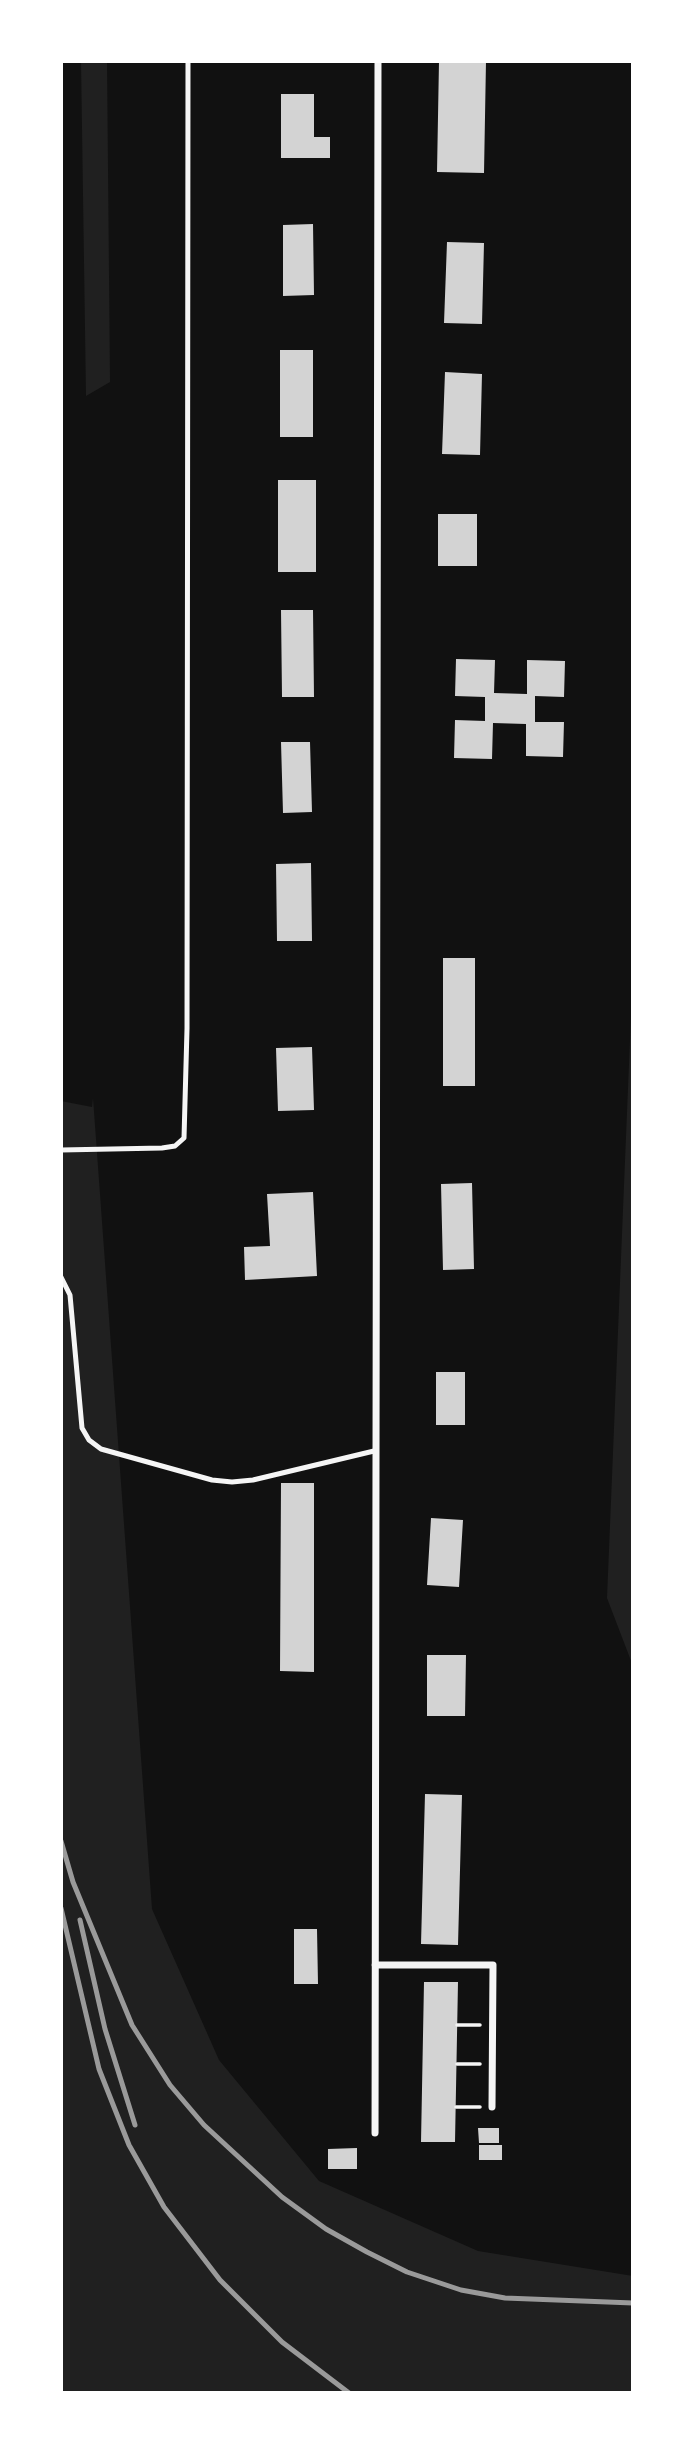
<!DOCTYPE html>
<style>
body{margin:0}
#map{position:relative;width:694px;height:2454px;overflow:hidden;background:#111;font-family:Helvetica,sans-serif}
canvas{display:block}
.frame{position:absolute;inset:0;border:63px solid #fff;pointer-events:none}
</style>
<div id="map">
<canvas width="694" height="2454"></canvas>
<div class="frame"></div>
</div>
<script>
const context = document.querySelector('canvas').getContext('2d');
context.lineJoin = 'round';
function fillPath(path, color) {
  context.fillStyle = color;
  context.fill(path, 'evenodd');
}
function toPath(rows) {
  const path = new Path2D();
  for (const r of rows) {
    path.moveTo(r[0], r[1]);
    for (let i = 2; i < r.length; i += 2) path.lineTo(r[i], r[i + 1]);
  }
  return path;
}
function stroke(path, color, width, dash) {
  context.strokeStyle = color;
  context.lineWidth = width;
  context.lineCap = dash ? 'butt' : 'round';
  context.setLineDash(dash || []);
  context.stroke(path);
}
const green = toPath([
 [81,61,107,61,110,382,86,396],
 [632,991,633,991,633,1666,607,1598],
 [93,1098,152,1909,219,2060,319,2181,478,2251,633,2276,633,2393,61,2393,61,1101,92,1107]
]);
const building = toPath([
 [439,61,486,61,484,173,437,172],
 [281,94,314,94,314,137,330,137,330,158,281,158],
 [313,224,314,295,283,296,283,225],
 [447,242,484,243,482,324,444,323],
 [280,350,313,350,313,437,280,437],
 [445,372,482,374,480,455,442,454],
 [278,480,316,480,316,572,278,572],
 [438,514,477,514,477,566,438,566],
 [281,610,313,610,314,697,282,697],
 [456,659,495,660,494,693,527,694,527,660,565,661,564,697,535,696,535,722,564,722,563,757,526,756,526,724,493,723,492,759,454,758,455,720,485,721,485,697,455,696],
 [281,742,310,742,312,812,283,813],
 [311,863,312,941,277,941,276,864],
 [443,958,475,958,475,1086,443,1086],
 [312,1047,314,1110,278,1111,276,1048],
 [472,1183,474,1269,443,1270,441,1184],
 [313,1192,317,1276,245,1280,244,1247,270,1246,267,1194],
 [436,1372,465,1372,465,1425,436,1425],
 [281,1483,314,1483,314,1672,280,1671],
 [431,1518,463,1520,459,1587,427,1585],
 [427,1655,466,1655,465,1716,427,1716],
 [425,1794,462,1795,458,1945,421,1944],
 [294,1929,317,1929,318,1984,294,1984],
 [424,1982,458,1982,455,2142,421,2142],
 [478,2128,499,2128,499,2143,479,2143],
 [479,2145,502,2145,502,2160,479,2160],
 [357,2148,357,2169,328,2169,328,2149]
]);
const path = toPath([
 [457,2025,480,2025],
 [457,2064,480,2064],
 [456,2107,480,2107]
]);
const service = toPath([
 [61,1150,162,1148,175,1146,184,1138,187,1029,188,61],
 [61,1277,70,1295,82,1428,89,1440,101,1449,212,1480,232,1482,253,1480,374,1451]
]);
const minor = toPath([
 [375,1965,493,1965,492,2107],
 [375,2133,378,61]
]);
const rail = toPath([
 [61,1841,73,1882,132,2025,170,2085,204,2125,282,2197,326,2229,367,2252,407,2272,461,2290,505,2298,633,2303],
 [61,1908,99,2069,129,2145,164,2207,220,2280,282,2342,349,2393],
 [80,1920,105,2029,135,2125]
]);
fillPath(green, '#202020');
fillPath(building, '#d3d3d3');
stroke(path, '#f5f5f5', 3.5);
stroke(service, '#f5f5f5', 5);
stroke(minor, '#f5f5f5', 7);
stroke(rail, '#9a9a9a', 5);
</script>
